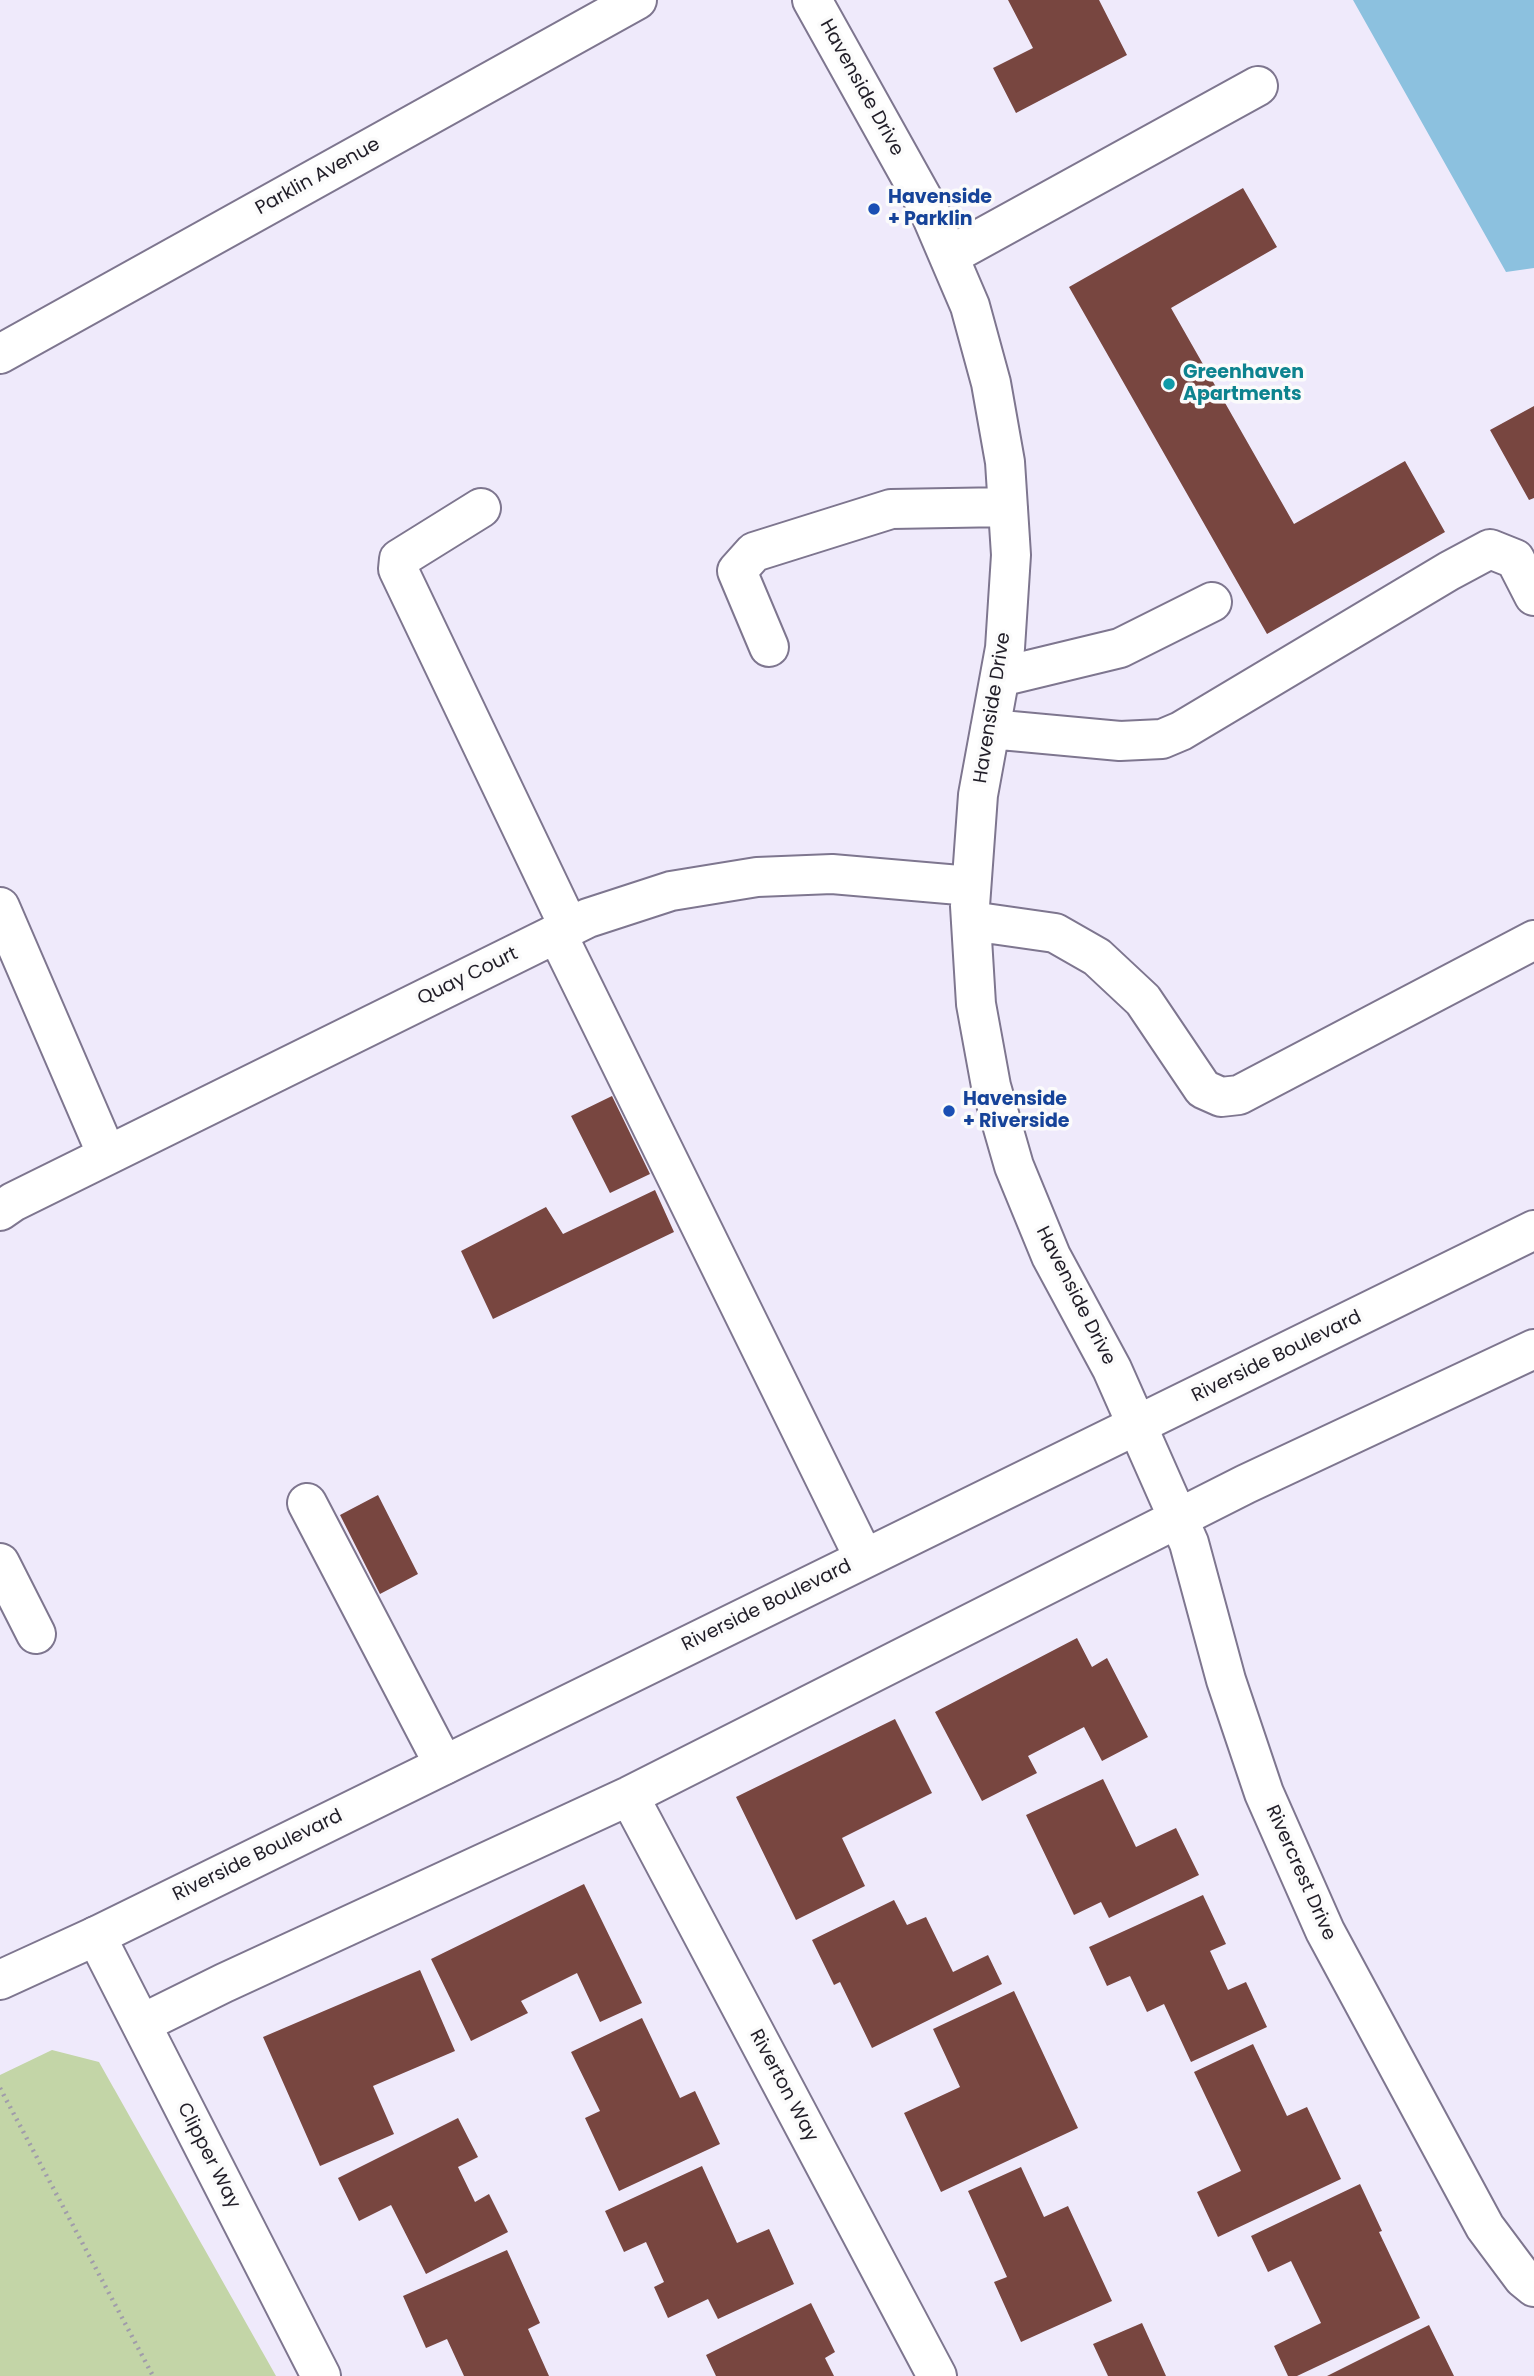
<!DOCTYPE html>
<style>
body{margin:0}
canvas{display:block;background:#efeafb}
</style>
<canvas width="1534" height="2376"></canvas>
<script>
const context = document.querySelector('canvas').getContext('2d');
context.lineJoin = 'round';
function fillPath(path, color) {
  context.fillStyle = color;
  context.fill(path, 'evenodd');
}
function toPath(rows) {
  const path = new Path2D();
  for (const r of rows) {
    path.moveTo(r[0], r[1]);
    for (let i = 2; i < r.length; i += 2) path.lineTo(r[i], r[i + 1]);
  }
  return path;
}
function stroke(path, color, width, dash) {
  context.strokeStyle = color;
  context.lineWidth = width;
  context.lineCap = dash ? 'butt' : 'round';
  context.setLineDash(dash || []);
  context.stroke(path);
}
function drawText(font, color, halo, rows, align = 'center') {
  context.font = font + ' Poppins,sans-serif';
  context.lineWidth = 7;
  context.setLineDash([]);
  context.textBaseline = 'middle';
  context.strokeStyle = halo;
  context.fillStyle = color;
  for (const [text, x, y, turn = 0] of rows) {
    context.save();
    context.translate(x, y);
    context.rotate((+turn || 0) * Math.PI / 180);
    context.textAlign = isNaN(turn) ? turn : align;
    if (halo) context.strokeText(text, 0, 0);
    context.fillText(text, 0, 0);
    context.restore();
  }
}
const green = toPath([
 [52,2050,99,2062,276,2376,0,2376,0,2075]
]);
const water = toPath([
 [1353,0,1534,0,1534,268,1506,272]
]);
const building = toPath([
 [1008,0,1099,0,1127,55,1016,113,993,68,1033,48],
 [1243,188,1277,247,1171,308,1294,524,1405,461,1445,532,1267,634,1069,287],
 [1534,406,1534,498,1529,500,1490,430],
 [612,1096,650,1174,610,1193,571,1116],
 [655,1190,674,1232,493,1319,461,1251,546,1207,563,1234],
 [378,1495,418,1574,380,1594,340,1515],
 [1077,1638,1092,1667,1107,1658,1148,1737,1102,1761,1084,1727,1028,1756,1037,1773,982,1801,935,1712],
 [895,1719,932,1793,842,1838,865,1886,796,1920,736,1797],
 [1103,1779,1136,1847,1176,1828,1199,1875,1109,1918,1101,1902,1074,1915,1026,1815],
 [584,1884,642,2003,600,2022,577,1973,521,2001,528,2013,471,2041,431,1959],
 [1203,1895,1226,1944,1210,1951,1228,1990,1246,1982,1267,2027,1191,2062,1164,2004,1147,2012,1130,1976,1107,1986,1089,1947],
 [894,1900,907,1925,926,1917,953,1972,988,1955,1002,1984,872,2048,840,1982,834,1985,812,1940],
 [420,1970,455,2051,373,2086,394,2134,320,2166,263,2037],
 [1014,1991,1078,2128,941,2192,904,2113,960,2087,933,2029],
 [642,2018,680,2098,695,2091,720,2144,619,2191,585,2118,600,2111,571,2052],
 [1253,2044,1287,2116,1307,2107,1341,2179,1218,2237,1197,2192,1241,2171,1194,2072],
 [458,2118,478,2157,458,2167,475,2202,489,2194,508,2232,426,2274,391,2205,359,2221,338,2178],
 [702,2166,737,2243,769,2229,794,2284,718,2319,708,2299,668,2318,654,2287,664,2282,646,2242,624,2252,605,2211],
 [1021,2167,1044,2217,1068,2206,1112,2301,1021,2342,994,2282,1007,2277,968,2191],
 [1360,2184,1382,2231,1379,2232,1420,2318,1297,2376,1288,2376,1274,2346,1321,2323,1291,2261,1268,2272,1251,2236],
 [507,2250,540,2323,528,2329,549,2376,464,2376,447,2339,426,2348,403,2296],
 [811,2303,835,2352,825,2358,834,2376,716,2376,706,2355],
 [1142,2323,1166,2376,1108,2376,1093,2344],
 [1429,2325,1454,2376,1327,2376]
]);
const path = toPath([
 [0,2088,153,2376]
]);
const minor = toPath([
 [812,0,928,208,970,306,991,383,1005,462,1011,555,1005,648,978,795,970,906,976,1004,991,1086,1014,1166,1051,1256,1112,1369,1189,1543,1226,1680,1264,1793,1325,1931,1485,2227,1523,2278,1534,2287],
 [949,256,1258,86],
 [0,354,637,0],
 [481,508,399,559,398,569,569,927],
 [769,647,737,571,754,552,891,509,1008,507],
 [1000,677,1120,648,1212,602],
 [990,729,1120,741,1162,739,1181,731,1449,571,1490,549,1515,559,1534,596],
 [0,907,107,1155],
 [971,921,1055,933,1097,957,1143,1000,1203,1089,1221,1097,1239,1095,1534,940],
 [557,934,864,1558],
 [0,1211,13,1202,588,918,671,891,757,877,832,874,971,886],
 [307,1503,444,1765],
 [0,1563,36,1634],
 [629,1796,937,2376],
 [96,1936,321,2376],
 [141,2024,224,1983,629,1796,1246,1484,1534,1349]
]);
const major = toPath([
 [0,1980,96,1936,1534,1230]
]);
const markers = [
 [874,209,7,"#1a4fb4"],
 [1169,384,7,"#0f9aa8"],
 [949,1111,7,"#1a4fb4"]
];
const streetNames = [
 ["Havenside Drive",861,88,61],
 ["Parklin Avenue",318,177,-29],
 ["Havenside Drive",993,708,-81],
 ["Quay Court",468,977,-26],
 ["Havenside Drive",1075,1296,63],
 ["Riverside Boulevard",1277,1357,-26],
 ["Riverside Boulevard",767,1606,-26],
 ["Riverside Boulevard",258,1856,-26],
 ["Rivercrest Drive",1300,1873,66],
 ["Riverton Way",783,2086,62],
 ["Clipper Way",208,2156,63]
];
const transitNames = [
 ["Havenside",888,198],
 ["+ Parklin",888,220],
 ["Havenside",963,1100],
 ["+ Riverside",963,1122]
];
const cultureNames = [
 ["Greenhaven",1183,373],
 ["Apartments",1183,395]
];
fillPath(green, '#c3d5a7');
fillPath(water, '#8cc1df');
fillPath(building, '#784640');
stroke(minor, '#7e768f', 42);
stroke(major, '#7e768f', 42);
stroke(path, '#a09caa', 4.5, [2, 5]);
stroke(minor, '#fff', 38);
stroke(major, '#fff', 38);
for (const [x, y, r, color] of markers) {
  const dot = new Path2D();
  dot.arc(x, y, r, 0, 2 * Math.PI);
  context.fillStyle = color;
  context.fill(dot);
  stroke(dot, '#fbfbfb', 2.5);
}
drawText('19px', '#201d27', '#fbfbfb', streetNames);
drawText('bold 19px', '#164399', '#fbfbfb', transitNames, 'left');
drawText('bold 19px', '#0d838f', '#fbfbfb', cultureNames, 'left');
</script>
